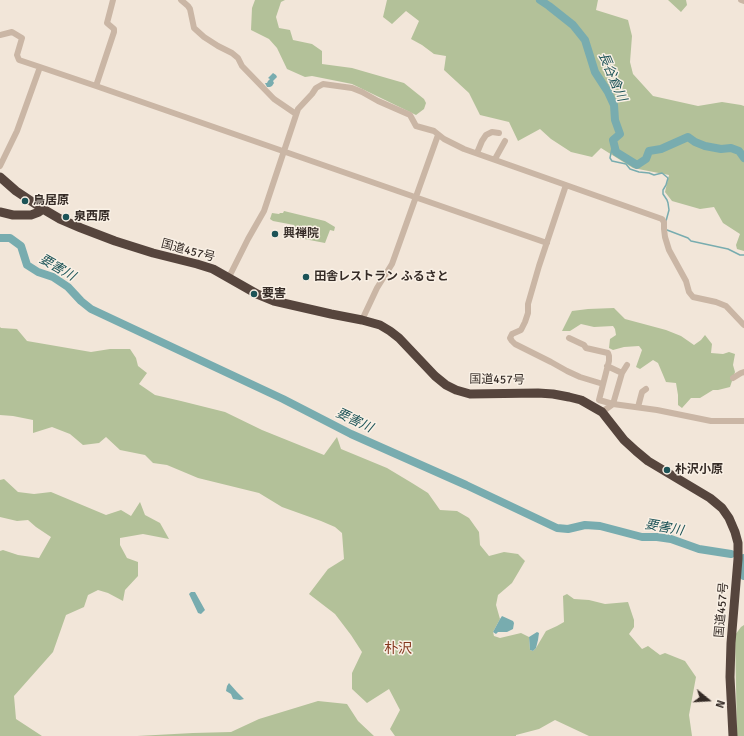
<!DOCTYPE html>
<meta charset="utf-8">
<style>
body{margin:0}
#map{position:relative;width:744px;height:736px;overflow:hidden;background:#f2e6d9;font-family:Signika,sans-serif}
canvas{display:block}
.north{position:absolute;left:688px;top:680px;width:40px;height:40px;-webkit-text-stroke:3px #f9f0e5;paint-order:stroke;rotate:108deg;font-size:11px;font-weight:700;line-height:16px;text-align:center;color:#352b26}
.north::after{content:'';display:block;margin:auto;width:14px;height:18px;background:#352b26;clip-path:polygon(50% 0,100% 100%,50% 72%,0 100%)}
</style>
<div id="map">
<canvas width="744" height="736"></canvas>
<div class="north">N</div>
</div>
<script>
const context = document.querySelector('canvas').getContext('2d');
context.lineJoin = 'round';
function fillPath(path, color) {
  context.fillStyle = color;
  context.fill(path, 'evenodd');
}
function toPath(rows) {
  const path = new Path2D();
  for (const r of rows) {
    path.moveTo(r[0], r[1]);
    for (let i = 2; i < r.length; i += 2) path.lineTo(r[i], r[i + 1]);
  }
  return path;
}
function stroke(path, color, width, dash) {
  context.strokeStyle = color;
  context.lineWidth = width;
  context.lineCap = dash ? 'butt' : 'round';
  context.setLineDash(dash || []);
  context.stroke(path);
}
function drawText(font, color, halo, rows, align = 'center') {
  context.font = font + ' Signika,"Noto Sans JP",sans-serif';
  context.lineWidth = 3;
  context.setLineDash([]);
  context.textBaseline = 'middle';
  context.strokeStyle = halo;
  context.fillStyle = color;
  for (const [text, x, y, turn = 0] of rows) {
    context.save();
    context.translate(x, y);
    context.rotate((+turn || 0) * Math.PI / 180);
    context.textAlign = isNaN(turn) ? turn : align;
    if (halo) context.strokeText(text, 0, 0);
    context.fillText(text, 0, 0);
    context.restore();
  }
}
const green = toPath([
 [255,0,285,0,281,2,276,17,279,28,290,30,293,40,312,44,322,51,322,64,352,68,404,83,424,99,426,103,424,109,416,115,352,84,312,76,305,77,287,69,277,48,269,39,251,30,252,8],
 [387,0,598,0,596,10,628,20,632,36,630,62,633,74,653,96,698,106,722,102,741,105,744,106,744,251,737,249,736,245,740,234,723,223,714,207,700,209,672,201,665,192,669,175,633,168,601,148,592,157,571,152,551,139,540,129,518,141,509,122,480,115,469,93,444,70,446,56,434,54,422,45,411,39,419,21,406,11,392,24,383,17],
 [668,0,686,0,687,5,681,12],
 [284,211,325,221,335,227,334,231,330,230,325,243,294,237,296,232,294,225,273,221,270,219,272,213,279,214,280,213,283,213],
 [614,308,625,319,666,330,681,336,694,345,701,340,705,335,712,344,711,353,723,354,729,352,735,354,733,365,735,372,730,387,718,390,713,390,700,398,691,398,682,408,678,405,678,395,676,383,666,382,658,363,653,360,640,369,636,367,642,350,639,346,624,347,613,350,609,348,610,339,616,335,615,329,613,326,594,327,581,324,570,331,562,331,572,311,588,309],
 [0,327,1,328,17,329,27,341,91,352,110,349,130,349,136,358,138,366,147,373,139,384,155,395,181,401,225,412,262,430,324,455,337,437,341,449,387,468,412,483,428,493,440,510,457,511,469,518,479,532,480,545,489,556,504,552,518,554,525,561,512,583,498,595,496,605,500,619,493,632,494,636,500,638,521,633,529,637,530,650,533,651,536,648,546,631,557,626,564,622,563,596,567,594,574,599,589,600,605,604,628,602,634,620,634,627,629,634,642,649,648,646,660,655,665,653,685,661,696,677,689,715,692,736,589,736,555,720,539,729,516,735,516,736,395,736,390,729,400,710,389,689,367,703,352,689,352,673,362,652,351,635,335,614,309,594,328,569,344,559,342,533,335,527,321,521,282,507,259,493,198,478,167,465,153,463,145,455,120,450,106,437,99,443,83,445,70,434,52,427,33,433,33,420,13,416,0,415],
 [4,479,18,492,34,494,51,492,106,515,121,510,131,516,140,502,145,515,160,523,169,539,143,534,120,538,120,545,127,558,138,562,138,576,125,590,123,601,108,593,98,590,88,595,84,607,66,615,53,652,14,696,16,719,42,736,0,736,0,551,3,550,18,555,39,558,51,537,36,527,28,520,17,521,0,517,0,480],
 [744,625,744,736,737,736,735,635,741,627],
 [318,701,347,704,358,721,374,736,137,736,193,733,231,732,259,719]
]);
const water = toPath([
 [273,73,276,75,277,77,273,81,274,83,272,86,270,87,267,87,265,83,267,83,268,81,270,79,268,78],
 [191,592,195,592,205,610,201,614,198,613,189,594],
 [502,616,513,621,514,623,513,629,507,632,498,632,496,634,493,632,500,619],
 [537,632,539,633,538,640,536,648,533,651,530,650,529,637],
 [229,683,237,692,244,699,240,700,233,699,231,694,226,691,227,686]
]);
const stream = toPath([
 [613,143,610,158,612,161,626,164,630,169,639,172,649,173,654,175,662,173,668,178,666,185,663,190,663,194,667,200,668,203,669,210,666,221],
 [667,230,688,238,691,241,728,249,740,255,744,255]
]);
const river = toPath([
 [540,0,549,6,573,25,585,40,595,72,608,92,614,105,615,120,620,134,613,140,616,152,637,165,646,159,649,151,661,149,688,137,695,142,705,146,721,149,731,148,739,151,744,158],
 [0,238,10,238,21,246,27,265,38,272,53,277,68,287,81,301,91,309,283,399,351,434,466,485,557,528,568,529,585,525,600,526,642,537,657,537,671,539,699,549,731,554],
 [744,558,743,571,744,576]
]);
const minor = toPath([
 [181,0,188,6,190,9,194,28,204,37,218,46,232,53,238,58,242,66,274,99,296,114],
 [741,0,744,1],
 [0,35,12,32,22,38,17,55,19,60,40,67],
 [96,86,114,32,114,29,107,23,113,0],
 [477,153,482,141,486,135,492,132,499,133],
 [495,159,505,141],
 [0,166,17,131,40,67,96,86,547,243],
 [566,185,539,266,528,304,528,313,525,322,521,330,512,334,510,338,512,341,515,344,551,362,567,371,580,377,603,384],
 [229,277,248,239,264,211,298,109,312,94,316,88,323,84,352,88,362,92,378,101,410,115,416,126,434,131,444,139,464,149,662,219,664,222,664,229,665,237,669,250,686,281,689,292,693,297,716,302,726,306,744,325],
 [362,320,377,288,392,264,438,135],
 [569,338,584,345,586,348,608,353,609,356,609,361,599,400,613,404,657,410,711,421,744,421],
 [607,366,622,373],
 [733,378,741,373,744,372],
 [638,407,642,392,646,389],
 [602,412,613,404,622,373,627,365]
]);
const highway = toPath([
 [0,177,16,191,43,209,60,219,81,228,115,241,153,253,197,264,213,269,257,294,274,301,331,314,362,320,380,325,390,331,399,338,435,376,446,385,456,390,470,394,538,393,553,394,569,397,581,400,602,412,624,440,636,451,648,461,710,498,722,508,729,518,735,532,738,543,738,559,731,643,730,677,733,736],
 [0,212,13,215,31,215,39,212,43,209]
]);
const markers = [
 [25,201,4,"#1c5357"],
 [66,217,4,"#1c5357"],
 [275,234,4,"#1c5357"],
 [306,277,4,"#1c5357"],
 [254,294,4,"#1c5357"],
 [667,470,4,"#1c5357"]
];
const poiNames = [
 ["鳥居原",33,201],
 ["泉西原",74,217],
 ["興禅院",283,234],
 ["田舎レストラン ふるさと",314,277],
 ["要害",262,294],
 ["朴沢小原",675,470]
];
const streetNames = [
 ["国道457号",188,251,15],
 ["国道457号",497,380,1],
 ["国道457号",722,610,-85]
];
const waterNames = [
 ["長谷倉川",612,77,67],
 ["要害川",57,268,30],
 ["要害川",354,421,25],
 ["要害川",664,528,10]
];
const quarterNames = [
 ["朴沢",398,649]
];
fillPath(green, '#b3c199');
fillPath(water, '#78acaf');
stroke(stream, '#78acaf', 1.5);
stroke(river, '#78acaf', 8);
stroke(minor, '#cab6a5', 6);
stroke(highway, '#56453d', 9);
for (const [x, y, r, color] of markers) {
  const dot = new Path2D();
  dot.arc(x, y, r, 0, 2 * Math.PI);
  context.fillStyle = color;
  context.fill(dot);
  stroke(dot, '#f9f0e5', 1.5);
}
drawText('bold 12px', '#352b26', '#f9f0e5', poiNames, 'left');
drawText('12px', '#352b26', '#f9f0e5', streetNames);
drawText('italic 13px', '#1c5357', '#f9f0e5', waterNames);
drawText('14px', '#85381f', '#f9f0e5', quarterNames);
</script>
